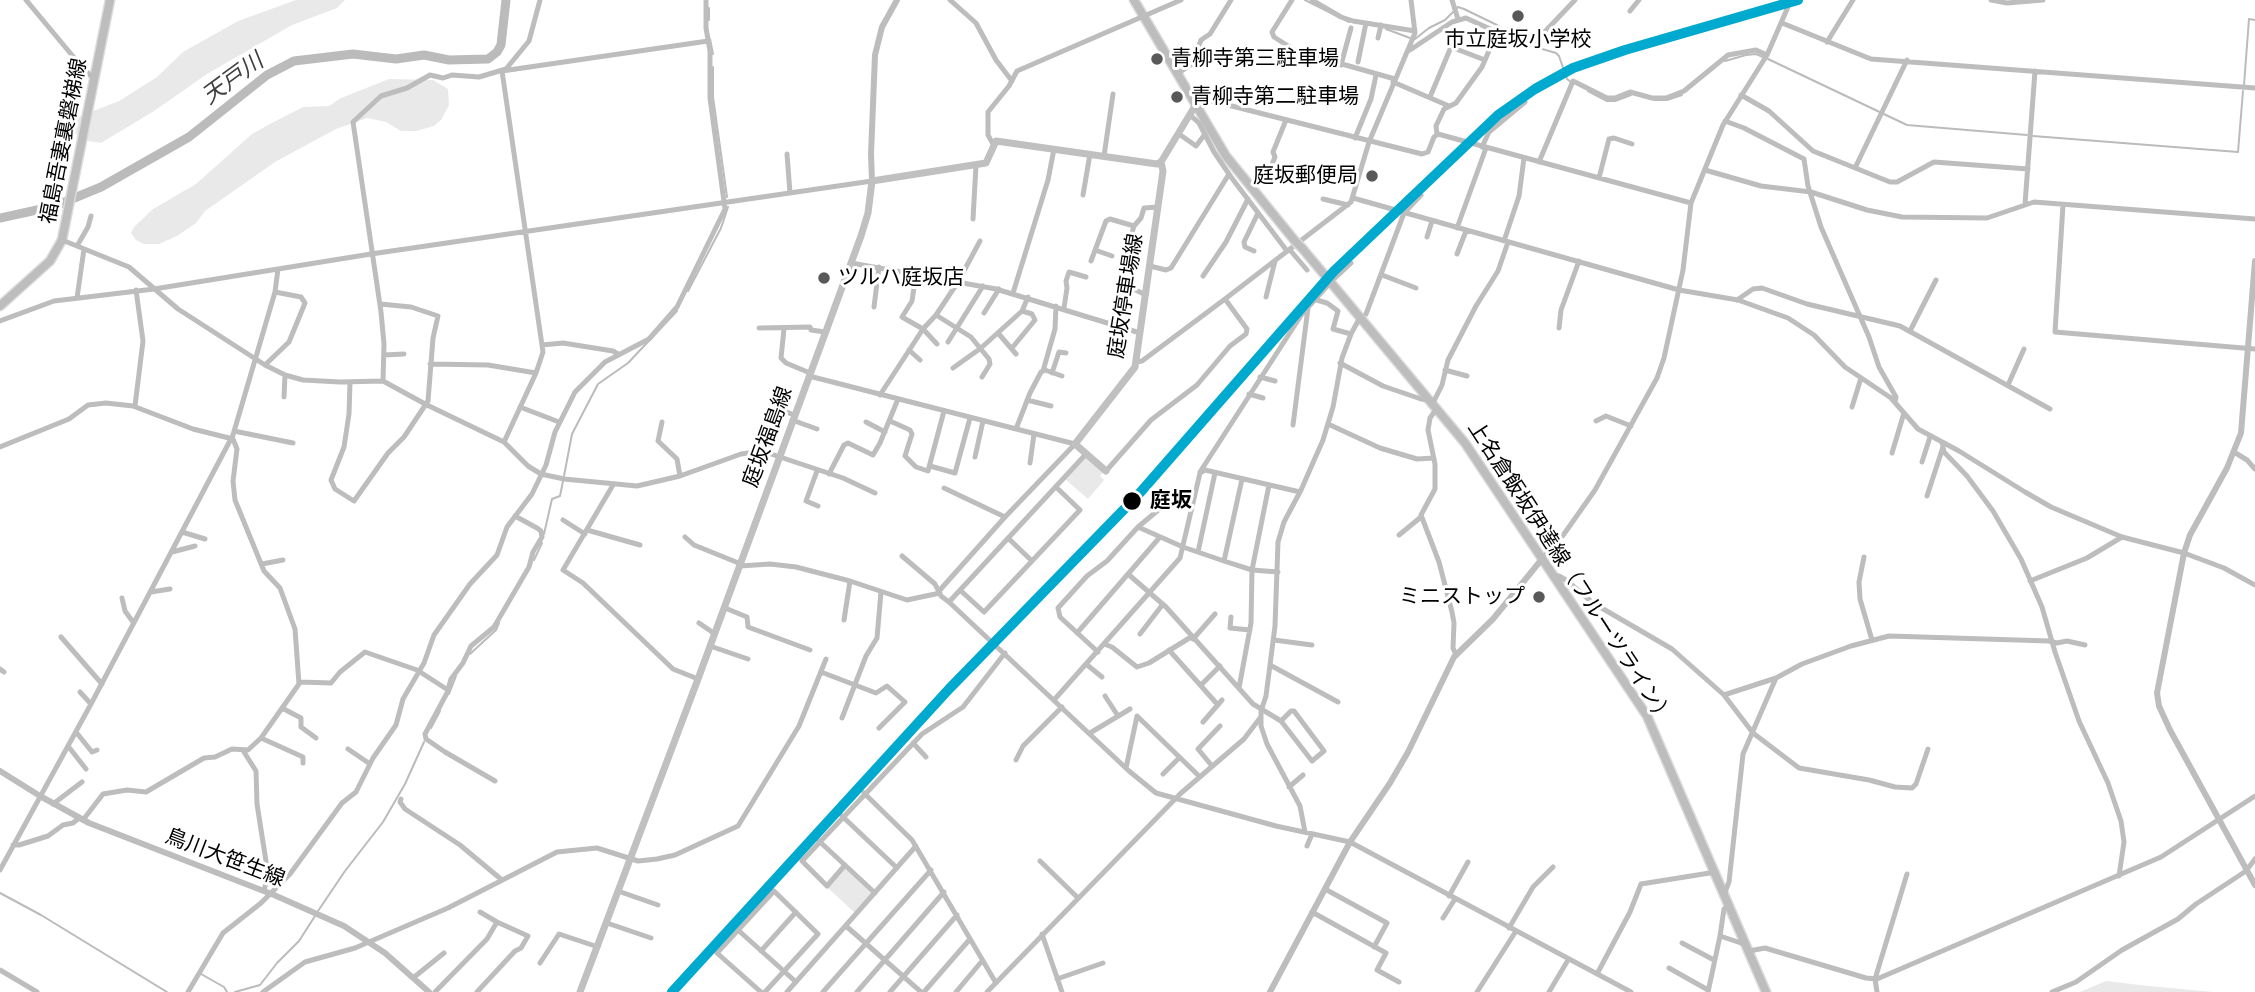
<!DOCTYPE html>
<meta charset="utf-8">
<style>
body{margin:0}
canvas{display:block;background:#fff}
</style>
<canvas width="2255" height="992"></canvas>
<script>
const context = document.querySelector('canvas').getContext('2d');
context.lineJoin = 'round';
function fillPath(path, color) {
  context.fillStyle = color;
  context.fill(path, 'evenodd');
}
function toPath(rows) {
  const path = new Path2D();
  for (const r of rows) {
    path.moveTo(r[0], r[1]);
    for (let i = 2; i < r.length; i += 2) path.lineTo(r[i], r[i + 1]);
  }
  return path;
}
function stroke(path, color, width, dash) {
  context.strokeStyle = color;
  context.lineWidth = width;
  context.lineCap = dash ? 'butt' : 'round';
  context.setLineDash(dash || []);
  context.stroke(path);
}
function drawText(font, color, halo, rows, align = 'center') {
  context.font = font + ' Cabin,"Noto Sans JP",sans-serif';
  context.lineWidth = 6;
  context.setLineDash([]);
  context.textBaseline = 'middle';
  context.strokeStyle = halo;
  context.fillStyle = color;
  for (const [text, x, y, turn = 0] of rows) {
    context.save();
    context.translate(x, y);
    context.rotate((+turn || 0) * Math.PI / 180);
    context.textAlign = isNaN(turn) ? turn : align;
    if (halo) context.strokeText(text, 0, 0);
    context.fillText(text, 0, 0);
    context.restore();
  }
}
const green = toPath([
 [296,0,345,0,337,8,292,25,207,74,154,111,101,143,88,141,69,130,68,121,119,101,157,77,183,52,238,21],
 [389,79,433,80,448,89,449,105,441,120,434,126,416,131,401,131,386,122,367,118,336,129,275,162,205,211,196,223,177,236,159,244,144,244,136,240,131,233,134,227,153,209,196,184,252,134,268,125,303,107,329,106,341,98],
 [1087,456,1104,471,1100,476,1104,480,1088,499,1065,479],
 [845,867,873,893,855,913,827,887],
 [2106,981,2149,986,2213,992,2080,992]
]);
const stream = toPath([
 [1305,0,1349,22],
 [709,8,709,20],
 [1386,29,1410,38],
 [710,39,713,54],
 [1415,39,1429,28,1445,20,1458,7,1464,9,1497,25,1525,44,1556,53,1559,56,1567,79,1571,82],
 [1768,59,1907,125,2027,135],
 [1725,61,1746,55,1756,54,1763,57],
 [713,67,713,97,727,197],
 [2244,85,2249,19,2255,20],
 [1588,91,1607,101,1615,101,1631,95],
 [1654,100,1667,100,1682,95],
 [2033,136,2238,152,2243,91],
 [688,291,721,228,728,207],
 [564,476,572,434,598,384,628,363,677,311],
 [544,534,552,499,560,496,563,481],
 [534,560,542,543],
 [470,654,496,630,499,623],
 [449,694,456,676],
 [431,728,440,711],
 [0,893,41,915,167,992],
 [318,911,345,871,383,822,405,784,424,742],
 [201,974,224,987,227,992],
 [235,992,260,985,277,963,299,941,315,916]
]);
const river = toPath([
 [0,218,55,206,101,187,189,137,267,75,294,61,353,54,396,59,424,55,449,60,488,59,497,52,501,45,506,0]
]);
const minor = toPath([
 [26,0,81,66,94,79],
 [950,0,976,23,996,60,1012,81],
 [1292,0,1272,32,1274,37,1296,51,1395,79],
 [1312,0,1341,17,1353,21,1415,31],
 [1452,0,1458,19],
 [1991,0,2007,3,2043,0],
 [1630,11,1639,0],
 [1782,23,1871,59,2255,88],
 [1378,38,1381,25],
 [1827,42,1853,0],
 [1410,50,1452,22,1466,18,1499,33,1510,29,1536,41,1575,0],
 [1358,62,1366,23],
 [1341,65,1351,28],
 [1177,74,1192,64,1201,40,1210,34,1231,0],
 [1393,82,1449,106],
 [1741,95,1769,111,1813,151,1890,182,1897,182,1934,162,2028,169],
 [1430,97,1451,47,1485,60],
 [1196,104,1200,100,1208,100,1422,154,1428,152,1434,137,1438,134,1691,203],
 [1190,115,1199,123,1214,152,1231,177,1287,251],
 [1725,121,1744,128,1804,159,1808,186,1821,227,1869,337,1879,367,1896,397,1895,402],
 [1179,134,1196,146,1205,134],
 [1437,134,1436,126,1444,109,1456,103,1482,67,1497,32],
 [1355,138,1371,99,1376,75],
 [993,144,988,135,988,112,1009,86,1017,71,1181,0],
 [1482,147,1489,132,1525,102],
 [787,154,790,193],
 [1104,156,1113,94],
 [1539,162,1573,81,1607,98,1615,98,1630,92,1652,98,1666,98,1684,91,1728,55,1756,50,1767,55],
 [1855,168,1907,60],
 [1705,170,1761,186,1811,192,1867,210,1902,217,1987,218,2034,202,2255,219],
 [1599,178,1609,139,1614,138,1632,144],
 [1266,179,1275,157,1273,152,1286,120],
 [1083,195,1090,154],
 [1353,198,1679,290,1738,300,1788,318,1814,335,1845,367,1891,398,1918,429,1959,451,2025,492,2051,507,2122,537,2184,553,2224,568,2255,585],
 [1323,199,1348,205],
 [2025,204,2035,71],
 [2063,205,2055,332,2255,349],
 [973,219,976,165],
 [1134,226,1126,253,1123,284,1146,295],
 [1457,228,1486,148],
 [1427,237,1432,221],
 [62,240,129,267,178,309,265,365,285,375,303,380,340,382,383,381,427,405,504,442,528,466,541,474,564,479,637,486,680,476,741,454,762,451,843,478,875,493],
 [980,241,958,282,936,315,971,337,989,359,990,364,982,377],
 [1504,241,1519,196,1524,158],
 [77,246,88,227,91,216],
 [1095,250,1112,256],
 [1290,250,1307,270],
 [1254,251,1245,247,1244,242,1258,213],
 [1457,254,1466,231],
 [1091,261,1106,221,1110,219,1134,226,1141,218,1144,208,1158,207],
 [851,263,996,289,1140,333],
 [1150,266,1166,270,1171,268,1229,174],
 [916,274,912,301,902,317,923,329,937,344],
 [1382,275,1416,288],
 [1203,276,1226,242,1248,199],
 [1335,278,1351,263],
 [1013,293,1048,180,1054,149],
 [1266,297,1275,261],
 [77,298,84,249],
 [1313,299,1327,303,1338,311,1333,329,1351,334],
 [1737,300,1753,289,1762,288,1807,304,1900,326,2050,409],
 [874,307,879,267],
 [1064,308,1067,288,1066,281,1069,272,1086,277],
 [984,313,999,289],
 [1366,314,1404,213,1421,195],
 [0,321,54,301,154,289,371,254,872,181],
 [759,328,810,327,811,330,825,332],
 [1559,328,1561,310,1579,261],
 [784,329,781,358,786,363,810,373],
 [1910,331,1936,280],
 [998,333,1016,354],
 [948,342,983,286],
 [542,345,563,343,613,351,618,354],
 [1012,348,1035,320,1032,314,1022,311],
 [909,350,920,360],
 [384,355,404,354],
 [1136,362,1142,361,1225,299,1351,202,1369,142,1415,33,1411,0],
 [1340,363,1383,386,1421,399,1430,400],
 [430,364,488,365,536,373],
 [265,365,289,342,305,303,301,297,275,292],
 [953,368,981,348,1022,311,1028,297],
 [1445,370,1467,376],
 [1043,371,1055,329,1056,306],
 [1052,373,1059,352,1066,353],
 [809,376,1075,444],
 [1260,377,1275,381],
 [383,381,384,344,381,312,353,122,381,96,407,88,430,75,443,78,452,75,479,77,506,69,529,41,540,0],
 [350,382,349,414,344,447,331,480,335,489,354,501,388,453,404,437,428,401,433,338,438,316,411,307,380,304],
 [2008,385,2024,349],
 [1249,394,1263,398],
 [880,395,923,329,936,315],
 [284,397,285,375],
 [1027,400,1051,406],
 [1433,403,1442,385,1448,360,1476,306,1498,271,1508,242],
 [135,406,143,341,136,290],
 [771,406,794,415],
 [520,407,559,422],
 [1852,407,1861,378],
 [1437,408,1430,418,1428,430,1435,464,1435,489,1421,515,1439,562,1452,612,1454,623,1453,648,1456,655],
 [792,420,817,429],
 [890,421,910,430,912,434,905,456,916,467,928,471,944,411],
 [1596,421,1606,416,1631,426],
 [662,422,658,441,677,459,680,476],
 [866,422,885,432],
 [1328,424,1380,448,1417,459,1434,458],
 [1293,425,1308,308],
 [1016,429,1030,393,1041,372,1045,370,1062,376],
 [234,431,293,443],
 [504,442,536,373,543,352,502,71,708,41],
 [1942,442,1944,452,1967,476,1993,511,2021,559,2042,607,2055,652,2079,721,2108,783,2121,821,2124,842,2119,876],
 [0,447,69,419,88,405,106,403,133,406,193,429,233,439,237,449,233,481,235,500,264,571,280,588,295,629,299,684,261,738,248,750,232,749,215,757,204,758,146,792,127,790,103,794,83,820],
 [2234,452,2247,460,2255,469],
 [1892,453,1904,413],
 [1086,454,949,602,1129,771,1156,793,1276,826,1350,842,1631,992],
 [975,457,983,421],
 [1922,462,1930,437],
 [1030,463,1034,434],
 [930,466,955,473,970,418],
 [817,471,806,501,818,506],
 [1106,471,1151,420,1197,385,1230,346,1246,334,1247,329,1225,299],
 [1200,472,1302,314,1328,285],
 [829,474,844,445,848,443,873,455,880,443,898,399],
 [613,485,563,570,583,583,673,669,698,679],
 [944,488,1005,517],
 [1927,496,1943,447],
 [563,520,585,534],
 [1138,527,1183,547,1224,561,1252,570,1278,572],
 [587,530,640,545],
 [182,532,205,539],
 [1399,535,1421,517],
 [685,537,694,545,741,564],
 [1008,538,1032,561],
 [172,552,195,546],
 [1198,552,1215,473],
 [902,556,935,584,941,596,949,602],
 [1864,557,1859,582,1860,599,1872,640],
 [1542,559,1564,534,1595,490,1657,378,1664,358,1683,270,1691,203,1723,125,1767,55,1791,0],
 [1224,561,1242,479],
 [262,564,283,560],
 [740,566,770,564,796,567,850,581,907,600,940,593],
 [1128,574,1166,607,1253,704,1281,721,1312,761,1324,751,1294,711,1291,711,1281,721],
 [1554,577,1559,576,1566,580,1593,603,1672,649,1724,695,1753,733,1799,768,1869,780,1895,787,1912,788,1916,784,1928,749],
 [2030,581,2087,558,2122,537],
 [960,590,984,612,1080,510,1056,487],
 [939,591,1005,517,1075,444],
 [151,592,170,589],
 [122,598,125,611,133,622],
 [725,608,747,617,748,627,810,650],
 [1231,617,1230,628,1250,630],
 [844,620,850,581],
 [699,623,715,634],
 [1077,633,1160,537],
 [1140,634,1163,604],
 [61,637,102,684],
 [1193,639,1215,614],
 [1274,640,1312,645],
 [1104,644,1112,647,1137,667,1149,663,1191,637],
 [710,646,748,659],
 [1169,650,1218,705],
 [1098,652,1060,617,1058,608,1087,576,1107,561,1138,527,1169,501,1192,505],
 [1086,664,1102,677],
 [1270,665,1338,702],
 [0,669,4,672],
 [821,672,876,693,887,686,905,702,879,728],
 [300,682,331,683,340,672,365,652,417,670,448,690],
 [1201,685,1220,666],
 [1239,688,1251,623,1252,570,1269,485],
 [80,692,91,704],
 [1724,695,1776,678],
 [1105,696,1118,716],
 [1054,700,1180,558,1200,473,1205,470,1300,492],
 [282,708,301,718,301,727,316,738],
 [842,718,866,656,877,638,881,592],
 [1203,722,1222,700],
 [76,732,92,752,97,750],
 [1090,733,1130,709],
 [261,738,303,757,303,763],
 [913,743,926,757],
 [68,746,86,769],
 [348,749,370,764],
 [244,752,256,771,257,804,268,874,264,891],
 [1016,760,1023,746,1062,707],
 [1212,766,1198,749,1220,726],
 [1126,768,1137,716,1199,776],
 [1163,774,1179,758],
 [495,781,445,752,426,739,425,734,447,693,451,679,463,663,471,646,494,627,529,567,533,552,542,537,541,531,537,528,515,516],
 [1289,787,1303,775],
 [864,793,912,840,996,983],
 [401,799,400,802,405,809,460,845,502,880],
 [53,804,82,782],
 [842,816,897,868],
 [1305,832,1300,806,1267,744,1261,726,1261,711,1266,696,1275,626,1278,542,1284,522,1301,490,1323,440,1333,407,1342,358,1351,334,1358,321],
 [819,841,875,893],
 [13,845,19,845,48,836,63,825,73,823,79,818],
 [1307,846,1312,834],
 [1040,861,1078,898],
 [845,865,827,886,802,861,922,734,963,707,1005,653],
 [0,870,91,704,233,435,275,292,278,269],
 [1325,889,1387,923,1374,947],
 [618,891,658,905],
 [1725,892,1729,882,1743,754,1776,678,1802,664,1851,646,1889,636,2049,641,2057,643,2067,641,2085,645],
 [1449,896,1468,862],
 [480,912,497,922],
 [1312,912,1386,953,1377,970,1399,982],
 [1443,918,1455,899],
 [607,923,651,938],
 [846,926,921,992],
 [1509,928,1533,887,1553,867],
 [738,930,796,982],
 [1042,934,1062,992],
 [1720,936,1724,909,1730,905],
 [1682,943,1714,960],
 [761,951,796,912],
 [1749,951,1765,948,1866,978,1877,979,2161,857,2255,796],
 [540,963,559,934,598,947],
 [1669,968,1708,990],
 [0,970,37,992],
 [1597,974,1630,912,1641,884,1716,872],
 [413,978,444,953],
 [1057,979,1103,963],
 [188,992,223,933,261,903,290,874,342,803,356,792,373,758,396,725,403,699,424,663,434,635,470,584,497,555,507,527,532,494,546,465,555,432,575,392,605,362,649,339,677,307,725,209,710,98,710,51,706,28,706,0],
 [263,992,305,962,355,948,448,908,557,852,597,848,638,861,657,859,675,855,738,826,799,726,826,659],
 [435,992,487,939,497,922,528,936,521,948,515,951,477,992],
 [761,992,717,953,774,891,818,934,765,992],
 [787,992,916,846],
 [823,992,931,870],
 [857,992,944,892],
 [890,992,957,915],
 [924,992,970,939],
 [956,992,982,961],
 [987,992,1180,794,1244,739,1260,718],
 [1477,992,1516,931],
 [1549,992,1568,960],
 [1708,992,1720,936,1747,945],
 [1877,992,1875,979,1907,874],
 [2052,992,2076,982,2122,950,2178,919,2196,904,2246,871,2255,859]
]);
const tertiary = toPath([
 [872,181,871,154,875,55,882,27,897,0],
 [2255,261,2241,433,2227,468,2190,535,2184,553,2157,693,2159,706,2170,730,2255,885],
 [0,771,40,796,89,823,274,895,344,926,385,953,429,992],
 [1270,992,1350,842,1390,783,1408,752,1454,657,1493,619,1542,559]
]);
const secondary = toPath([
 [1106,471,1075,444,1135,367,1163,171,1161,162,1195,106],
 [580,992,698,679,861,236,868,213,872,181,986,163,996,141,1157,164,1161,162]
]);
const primary = toPath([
 [1134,0,1226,156,1295,241],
 [1302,248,1465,443,1647,716,1766,992],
 [0,306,50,261,62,240,110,0]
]);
const primaryBridge = toPath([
 [1295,241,1302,248]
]);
const rail1 = toPath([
 [672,992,949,689,1138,495,1334,271,1498,115,1535,89,1573,68,1625,50,1798,0]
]);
const markers = [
 [1518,16,7,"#595959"],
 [1157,59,7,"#595959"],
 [1177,97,7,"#595959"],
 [1372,176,7,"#595959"],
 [824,278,7,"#595959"],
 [1132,501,10,"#000"],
 [1539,597,7,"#595959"]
];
const poiNames = [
 ["市立庭坂小学校",1518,40,"center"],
 ["青柳寺第三駐車場",1171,59],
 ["青柳寺第二駐車場",1191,97],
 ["庭坂郵便局",1358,176,"right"],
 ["ツルハ庭坂店",838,278],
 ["ミニストップ",1525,597,"right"]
];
const streetNames = [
 ["福島吾妻裏磐梯線",64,141,-79],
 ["庭坂停車場線",1126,296,-81],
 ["庭坂福島線",768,437,-70],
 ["上名倉飯坂伊達線（フルーツライン）",1570,573,57],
 ["鳥川大笹生線",225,858,21]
];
const stopNames = [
 ["庭坂",1150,501]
];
const waterNames = [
 ["天戸川",233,79,-36]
];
fillPath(green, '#e9e9e9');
stroke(stream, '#bbb', 2);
stroke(river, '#bbb', 9);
stroke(primary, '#dbdbdb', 11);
stroke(minor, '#bdbdbd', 5);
stroke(tertiary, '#bdbdbd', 6);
stroke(secondary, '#c0c0c0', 7);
stroke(primary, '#bdbdbd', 8);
stroke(primaryBridge, '#dbdbdb', 11, []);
stroke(primaryBridge, '#bdbdbd', 8);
stroke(rail1, '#00a9ce', 10);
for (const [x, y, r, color] of markers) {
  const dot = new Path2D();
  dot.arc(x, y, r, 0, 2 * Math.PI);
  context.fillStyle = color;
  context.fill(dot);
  stroke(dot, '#fff', 2.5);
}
drawText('21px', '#000', '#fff', poiNames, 'left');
drawText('21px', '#000', '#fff', streetNames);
drawText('bold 21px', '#000', '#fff', stopNames, 'left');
drawText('italic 23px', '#3f3f3f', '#fff', waterNames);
</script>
